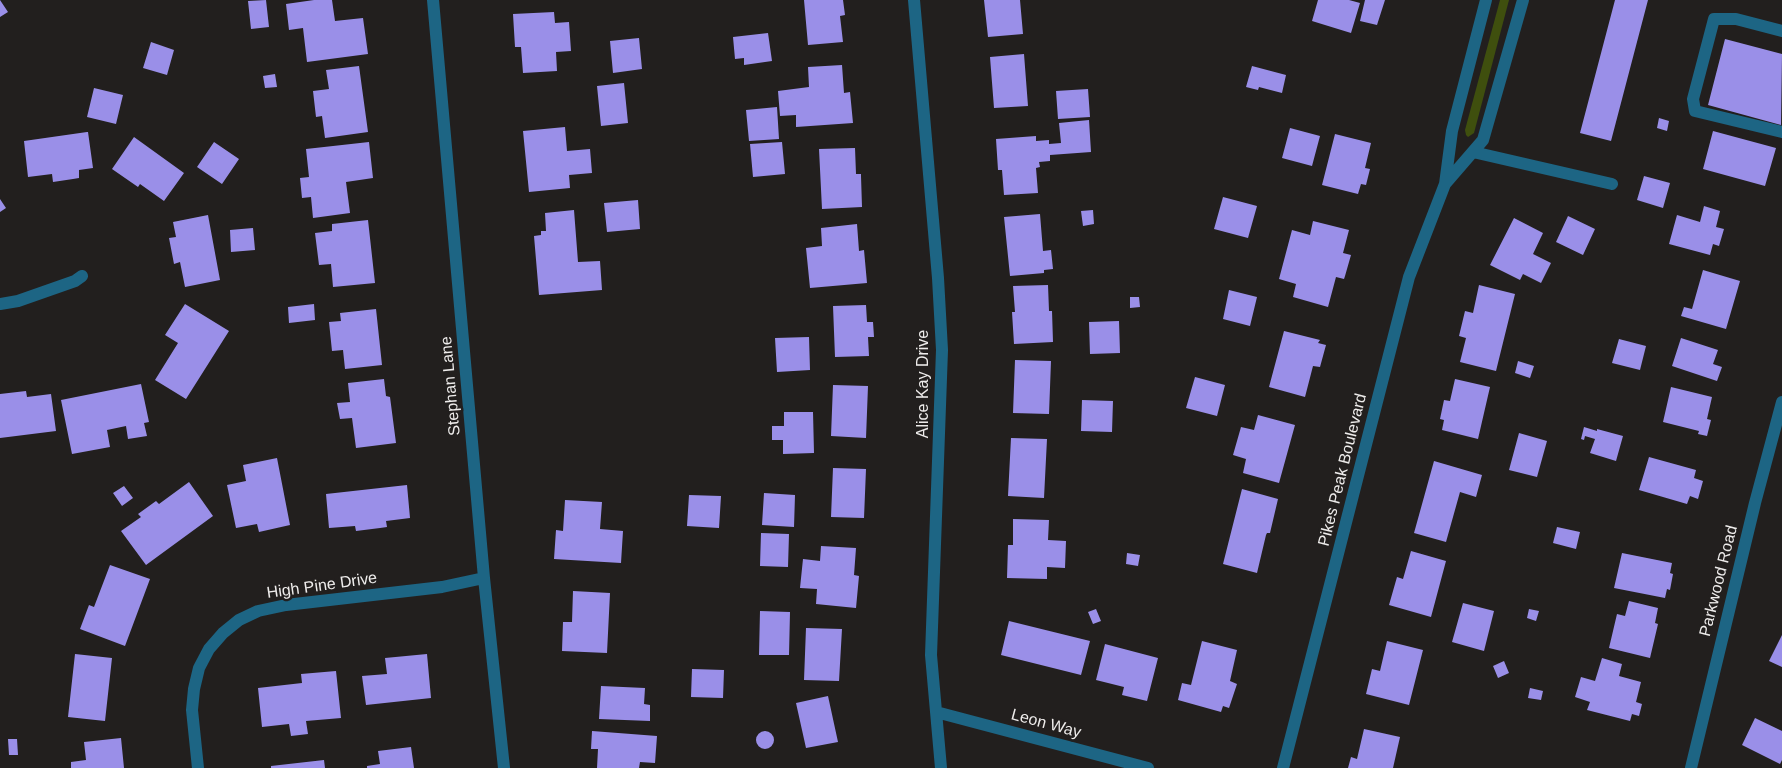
<!DOCTYPE html>
<style>
body{margin:0}
canvas{display:block;background:#221f1e}
</style>
<canvas width="1782" height="768"></canvas>
<script>
const context = document.querySelector('canvas').getContext('2d');
context.lineJoin = 'round';
function fillPath(path, color) {
  context.fillStyle = color;
  context.fill(path, 'evenodd');
}
function toPath(rows) {
  const path = new Path2D();
  for (const r of rows) {
    if (r.length === 3) {
      path.moveTo(r[0] + r[2], r[1]);
      path.arc(r[0], r[1], r[2], 0, 2 * Math.PI);
      continue;
    }
    path.moveTo(r[0], r[1]);
    for (let i = 2; i < r.length; i += 2) path.lineTo(r[i], r[i + 1]);
  }
  return path;
}
function stroke(path, color, width, dash) {
  context.strokeStyle = color;
  context.lineWidth = width;
  context.lineCap = dash ? 'butt' : 'round';
  context.setLineDash(dash || []);
  context.stroke(path);
}
function drawText(font, color, halo, rows, align = 'center') {
  context.font = font + ' Helvetica,sans-serif';
  context.lineWidth = 5;
  context.setLineDash([]);
  context.textBaseline = 'middle';
  context.strokeStyle = halo;
  context.fillStyle = color;
  for (const [text, x, y, turn = 0] of rows) {
    context.save();
    context.translate(x, y);
    context.rotate((+turn || 0) * Math.PI / 180);
    context.textAlign = isNaN(turn) ? turn : align;
    if (halo) context.strokeText(text, 0, 0);
    context.fillText(text, 0, 0);
    context.restore();
  }
}
const green = toPath([
 [1500,0,1509,0,1474,133,1468,137,1466,135,1465,130]
]);
const building = toPath([
 [0,0,8,12,0,17],
 [266,0,269,27,251,29,248,1],
 [314,0,332,0,335,21,363,18,368,54,307,62,303,28,289,30,286,4],
 [804,0,843,0,845,15,840,16,843,42,808,45],
 [984,0,1020,0,1023,34,988,37],
 [1318,0,1349,0,1360,3,1351,33,1312,21],
 [1365,0,1385,0,1377,25,1360,21],
 [1615,0,1648,0,1611,141,1580,133],
 [554,12,555,23,569,22,571,51,556,52,557,71,523,73,521,47,515,47,513,14],
 [768,33,772,61,744,65,744,58,735,59,733,37],
 [639,38,642,69,613,73,610,41],
 [1725,39,1782,54,1781,125,1708,105],
 [151,42,174,50,167,75,143,68],
 [1024,54,1028,106,994,108,990,57],
 [842,65,844,93,850,92,853,123,796,127,796,115,780,116,778,91,809,87,808,67],
 [359,66,368,132,325,138,322,116,316,117,313,91,329,89,326,70],
 [1252,66,1286,75,1282,93,1259,87,1258,90,1246,87],
 [275,74,277,87,265,88,263,76],
 [624,83,628,123,601,126,597,86],
 [94,88,123,95,116,124,87,117],
 [1088,89,1090,117,1058,119,1056,91],
 [777,107,779,139,749,141,746,110],
 [1659,118,1669,121,1667,131,1657,128],
 [1089,120,1091,152,1050,155,1050,161,1039,162,1040,167,1036,168,1038,193,1004,195,1002,170,998,170,996,139,1036,136,1036,141,1049,140,1049,144,1061,143,1059,123],
 [565,127,567,151,590,149,592,173,569,175,570,188,529,192,523,131],
 [1290,128,1320,136,1312,166,1282,158],
 [1713,131,1776,148,1765,186,1703,169],
 [87,132,88,132,93,168,79,170,79,178,73,179,53,182,52,174,28,177,24,141],
 [1335,134,1371,143,1365,168,1370,169,1366,185,1361,184,1358,194,1322,185],
 [134,137,184,173,164,201,140,184,138,187,112,169],
 [214,142,239,159,222,184,197,167],
 [369,142,373,178,346,182,350,213,313,218,311,197,302,198,300,178,309,177,306,149],
 [782,142,785,174,753,177,750,144],
 [855,148,856,174,861,174,861,176,862,207,822,209,819,149],
 [1644,176,1670,183,1663,208,1637,200],
 [1223,197,1257,206,1248,238,1214,229],
 [0,199,6,208,0,212],
 [638,200,640,229,607,232,604,203],
 [1704,206,1720,211,1716,227,1724,229,1719,246,1713,244,1710,255,1669,244,1677,215,1700,222],
 [574,210,578,262,600,261,602,290,539,295,534,236,541,235,541,231,546,231,545,213],
 [1093,210,1094,224,1083,226,1081,211],
 [1040,214,1043,251,1051,250,1053,269,1044,270,1044,273,1010,276,1004,217],
 [208,215,220,280,185,287,180,262,174,264,169,238,176,237,173,222],
 [1568,216,1595,229,1583,255,1556,242],
 [1514,218,1543,233,1533,254,1551,263,1541,283,1523,274,1520,280,1490,265],
 [368,220,375,283,333,287,331,264,319,265,315,233,332,231,332,224],
 [1313,221,1349,230,1343,253,1351,255,1345,276,1344,279,1336,277,1328,307,1293,297,1296,284,1279,279,1292,230,1310,235],
 [857,224,859,251,864,250,867,283,810,288,806,248,822,246,821,228],
 [253,228,255,250,231,252,230,230],
 [1703,270,1740,281,1726,329,1681,316,1684,307,1692,309],
 [1048,285,1049,311,1052,311,1053,342,1014,344,1012,312,1015,312,1013,286],
 [1479,285,1515,294,1496,371,1460,362,1466,338,1459,336,1465,311,1473,313],
 [1229,290,1257,297,1250,326,1223,319],
 [1130,297,1139,297,1140,307,1130,308],
 [185,304,229,331,186,399,155,380,178,343,165,335],
 [314,304,315,320,289,323,288,307],
 [866,305,867,322,873,322,874,337,868,337,869,356,835,357,833,306],
 [376,309,382,365,345,369,343,350,332,351,329,322,341,321,340,313],
 [1119,321,1120,353,1090,354,1089,322],
 [1284,331,1320,340,1318,343,1326,345,1320,367,1313,366,1305,397,1269,387],
 [809,337,810,370,777,372,775,338],
 [1681,338,1718,350,1713,364,1722,367,1717,381,1672,366],
 [1619,339,1646,346,1640,370,1612,363],
 [1015,360,1051,361,1049,414,1013,413],
 [1518,361,1534,366,1530,378,1515,373],
 [1195,377,1225,385,1217,416,1186,408],
 [384,379,386,396,390,397,396,443,356,448,352,418,340,419,337,403,350,402,348,383],
 [1455,379,1490,387,1478,439,1442,430,1444,420,1440,419,1444,400,1450,401],
 [141,384,149,422,144,423,147,436,128,439,126,426,107,430,110,447,72,454,61,400],
 [833,385,868,386,866,438,831,436],
 [1671,387,1712,397,1707,419,1711,420,1707,436,1698,434,1699,431,1663,422],
 [26,391,27,397,51,394,56,431,0,438,0,394],
 [1082,400,1113,401,1112,432,1081,431],
 [784,412,813,412,814,453,783,454,783,440,772,440,772,426,784,426],
 [1258,415,1295,425,1279,483,1243,473,1246,459,1233,455,1241,427,1254,430],
 [1584,427,1597,431,1597,429,1623,436,1616,461,1590,453,1595,439,1585,436,1584,440,1581,439],
 [1519,433,1547,441,1537,477,1509,470],
 [1011,438,1047,439,1044,498,1008,496],
 [1649,457,1696,470,1694,478,1703,481,1698,499,1690,496,1687,504,1639,490],
 [277,458,290,525,259,532,257,524,236,528,227,485,246,481,243,465],
 [1434,461,1482,475,1476,497,1460,492,1446,542,1414,533],
 [833,468,866,469,864,518,831,517],
 [189,482,213,516,146,565,121,531,141,517,138,514,156,501,159,504],
 [407,485,410,518,386,521,387,527,380,528,356,531,355,526,329,528,326,494],
 [124,486,133,498,122,506,113,493],
 [1242,489,1278,499,1270,533,1267,533,1266,535,1257,573,1223,564],
 [764,493,795,495,794,527,762,525],
 [689,495,721,496,719,528,687,526],
 [565,500,602,502,600,529,623,531,621,563,554,559,556,530,563,531],
 [1013,519,1049,520,1048,540,1066,541,1065,568,1047,567,1047,579,1007,578,1008,545,1013,545],
 [1557,527,1580,532,1576,549,1553,543],
 [761,533,789,534,788,567,760,566],
 [821,546,856,548,854,575,859,576,856,608,816,604,817,589,800,588,803,559,820,561],
 [1411,551,1446,561,1431,617,1389,605,1397,577,1403,579],
 [1127,553,1140,555,1138,566,1126,564],
 [1622,553,1672,563,1670,573,1673,574,1670,590,1667,589,1665,598,1614,588],
 [110,565,150,579,125,646,80,629,89,605,94,607],
 [573,591,610,593,607,653,562,651,563,622,572,622],
 [1629,601,1658,608,1655,623,1658,624,1650,658,1609,648,1617,614,1625,616],
 [1463,603,1494,611,1484,651,1452,642],
 [1096,609,1101,621,1093,624,1088,612],
 [1529,609,1539,611,1536,621,1527,618],
 [760,611,790,612,789,655,759,655],
 [1009,621,1090,641,1081,675,1001,655],
 [806,628,842,629,839,681,804,680],
 [1782,635,1782,667,1769,661],
 [1202,641,1237,650,1230,681,1237,684,1229,708,1223,706,1221,712,1178,700,1182,683,1191,685],
 [1387,641,1423,650,1409,705,1366,694,1372,669,1380,671],
 [1105,644,1158,658,1147,701,1122,695,1124,687,1096,680],
 [75,654,112,658,105,721,68,717],
 [427,654,431,698,366,705,362,676,387,674,385,658],
 [1602,658,1622,664,1619,676,1641,682,1636,702,1642,704,1639,716,1632,714,1630,721,1587,710,1590,702,1575,697,1581,677,1595,681],
 [1504,661,1509,673,1498,678,1493,666],
 [692,669,724,670,723,698,691,697],
 [336,671,341,718,306,721,308,734,291,736,289,724,262,727,258,688,302,683,301,674],
 [601,686,645,688,644,704,650,705,650,721,599,719],
 [1530,688,1543,691,1541,700,1528,698],
 [828,696,838,742,806,748,796,703],
 [1755,718,1782,731,1782,760,1780,764,1742,745],
 [1364,729,1400,737,1393,768,1348,768,1351,757,1357,759],
 [592,731,657,736,655,763,640,762,639,768,597,768,598,749,591,749],
 [765,740,9],
 [121,738,124,768,71,768,71,762,86,760,84,742],
 [8,739,17,739,18,755,9,755],
 [411,747,414,768,367,768,367,766,380,764,378,751],
 [324,760,325,768,271,768,271,766]
]);
const minor = toPath([
 [433,0,484,578,504,768],
 [914,0,938,278,942,350,931,655,941,768],
 [1782,31,1736,19,1714,19,1693,99,1695,111,1782,132],
 [1473,152,1612,184],
 [1445,184,1483,140,1523,0],
 [0,304,18,301,75,281,82,276],
 [936,712,1148,768],
 [198,768,192,710,194,689,199,668,209,649,223,633,239,620,258,611,286,605,442,587,484,578],
 [1283,768,1409,277,1445,184,1452,131,1486,0],
 [1691,768,1755,503,1782,402]
]);
const streetNames = [
 ["Alice Kay Drive",924,384,-90],
 ["Stephan Lane",451,386,-95],
 ["Pikes Peak Boulevard",1343,470,-76],
 ["Parkwood Road",1719,581,-76],
 ["High Pine Drive",322,586,-8],
 ["Leon Way",1046,724,15]
];
fillPath(green, '#3f4f0e');
fillPath(building, '#9a8fe8');
stroke(minor, '#1d6584', 12);
drawText('16px', '#eeeceb', '#221f1e', streetNames);
</script>
